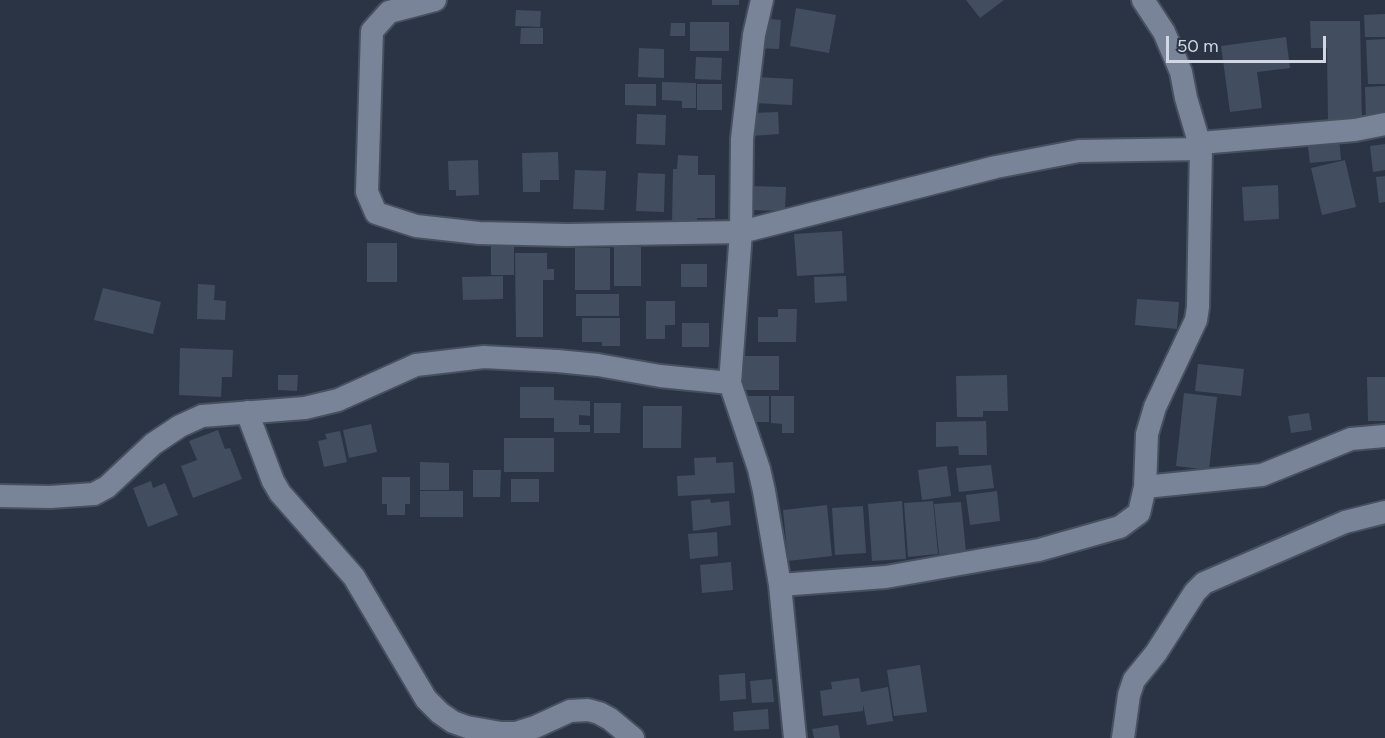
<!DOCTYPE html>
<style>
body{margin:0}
#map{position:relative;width:1385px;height:738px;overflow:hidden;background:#2a3445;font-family:Figtree,sans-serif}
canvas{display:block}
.scale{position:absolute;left:1166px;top:36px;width:160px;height:27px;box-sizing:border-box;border:3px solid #d1d8e3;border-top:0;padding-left:8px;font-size:18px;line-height:21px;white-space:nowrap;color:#d1d8e3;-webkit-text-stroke:4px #2a3445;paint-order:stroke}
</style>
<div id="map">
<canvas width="1385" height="738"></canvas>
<div class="scale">50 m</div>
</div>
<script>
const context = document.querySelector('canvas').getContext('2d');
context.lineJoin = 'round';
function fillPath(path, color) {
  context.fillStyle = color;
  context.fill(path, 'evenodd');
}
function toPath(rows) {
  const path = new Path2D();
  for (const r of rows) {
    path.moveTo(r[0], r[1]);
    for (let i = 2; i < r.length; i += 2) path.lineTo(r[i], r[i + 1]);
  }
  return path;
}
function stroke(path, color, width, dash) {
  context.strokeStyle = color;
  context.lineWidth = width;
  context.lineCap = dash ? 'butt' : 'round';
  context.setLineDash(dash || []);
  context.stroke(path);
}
const building = toPath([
 [712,0,739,0,739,5,712,5],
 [966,0,1004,0,980,18],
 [796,8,836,15,829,53,790,46],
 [516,10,541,11,540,27,515,26],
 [1385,14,1385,37,1365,37,1364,15],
 [759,18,781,20,779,49,757,48],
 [1310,21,1360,21,1362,124,1328,124,1327,48,1311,48],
 [690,22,729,22,729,51,690,51],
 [671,23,685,23,685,36,670,36],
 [521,28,543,28,543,44,520,44],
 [1286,37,1290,68,1257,72,1262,108,1230,112,1221,46],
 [1385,39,1385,84,1368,84,1366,40],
 [639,48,664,49,664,78,638,77],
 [696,57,722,58,721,80,695,79],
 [756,77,793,79,792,105,755,103],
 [662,82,696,83,696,108,682,108,682,101,662,100],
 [625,84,656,84,656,106,625,105],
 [697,84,722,84,722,110,697,110],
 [1385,86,1385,118,1366,119,1365,87],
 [778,112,779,134,752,136,751,113],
 [637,114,666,115,665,145,636,144],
 [1339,137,1341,160,1310,163,1307,140],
 [1385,144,1385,170,1373,172,1370,146],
 [558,152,559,180,540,180,540,192,523,192,522,153],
 [678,155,698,156,698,175,715,175,715,218,697,218,697,224,672,223,673,169,677,169],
 [478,160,479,195,456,196,456,190,449,190,448,161],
 [1345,160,1356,207,1322,215,1311,168],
 [575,170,606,171,604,210,573,209],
 [638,173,665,174,664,212,636,211],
 [1385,176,1385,202,1379,203,1376,177],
 [1278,185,1279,219,1244,221,1242,187],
 [749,186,786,187,785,211,748,210],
 [842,231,844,273,797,276,794,234],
 [367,243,397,243,397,282,367,282],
 [491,244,514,244,514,275,491,275],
 [614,247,641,247,641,286,614,286],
 [575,248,610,248,610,290,575,290],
 [515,253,547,253,547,269,554,269,554,280,543,280,543,337,516,337],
 [681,264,707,264,707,287,681,287],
 [503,276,503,299,463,300,462,277],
 [846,276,847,301,815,303,814,277],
 [198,284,215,285,214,300,226,301,225,320,197,319],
 [103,288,161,302,153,334,94,320],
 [576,294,619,294,619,316,576,316],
 [1137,299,1179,302,1177,329,1135,325],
 [646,301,675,301,675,325,665,325,665,339,646,339],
 [778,309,797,309,796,342,758,342,758,317,778,317],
 [582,318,620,318,620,346,602,346,602,342,582,342],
 [682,323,709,323,709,347,682,347],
 [180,348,233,350,232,377,222,377,221,397,179,395],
 [744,356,779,356,779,390,744,390,744,384,740,384,740,365,744,365],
 [1198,364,1244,369,1241,396,1195,391],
 [278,375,298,375,297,391,278,390],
 [1007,375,1008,411,983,411,983,417,957,417,956,376],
 [1367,377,1385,377,1385,421,1368,421],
 [520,387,554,387,554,400,590,401,590,416,579,415,579,425,590,425,590,432,554,432,554,418,520,418],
 [1184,393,1217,397,1209,470,1176,466],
 [744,396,769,396,769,422,744,422],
 [771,396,794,396,794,433,782,433,782,424,771,423],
 [594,403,621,403,620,433,594,433],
 [643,406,682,406,681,448,643,448],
 [1309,413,1312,430,1291,433,1288,416],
 [986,421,987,455,959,455,958,446,936,447,936,422],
 [371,424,377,452,349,458,343,430],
 [218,430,225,449,230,448,242,479,193,498,181,466,197,460,189,441],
 [340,431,347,462,324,467,318,441,327,439,325,434],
 [504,438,554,438,554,472,504,472],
 [716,457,716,463,733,462,735,493,678,496,677,476,695,475,694,458],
 [420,462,449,463,449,490,420,490],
 [991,465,994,488,959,492,956,468],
 [947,466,951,496,922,500,918,470],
 [473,470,501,470,500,497,473,497],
 [382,477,410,477,410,504,405,504,405,515,387,515,387,504,382,504],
 [511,479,539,479,539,502,511,502],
 [151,481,153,488,165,483,178,515,148,527,133,488],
 [420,491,463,491,463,517,420,517],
 [997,491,1000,521,970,525,966,495],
 [710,499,711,503,729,501,731,525,693,531,691,501],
 [902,501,906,559,872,561,868,504],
 [933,501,938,554,908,557,904,503],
 [961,502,966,552,939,554,934,504],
 [827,505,832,556,788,561,783,510],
 [863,506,866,553,835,555,832,508],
 [717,532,718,556,690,559,688,534],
 [731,562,733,590,702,593,700,565],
 [920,665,927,712,894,716,887,670],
 [745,673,746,699,720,701,719,675],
 [859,678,861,692,888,687,893,721,867,725,863,704,863,711,823,716,820,691,832,689,831,682],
 [772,679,774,702,752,703,750,681],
 [768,709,769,729,734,731,733,712],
 [838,725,840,738,814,738,812,729]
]);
const minor = toPath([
 [435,0,389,12,372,31,367,192,376,213,416,226,479,233,567,235,741,232,996,167,1079,151,1201,149],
 [762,0,754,35,742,139,741,232,730,383,759,469,764,491,780,585,795,738],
 [1200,143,1355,130,1385,124],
 [247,412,273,481,280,493,354,577,426,699,440,713,453,722,467,727,501,733,516,733,535,727,570,711,588,710,599,713,610,719,633,738],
 [1145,487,1262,475,1351,439,1385,436],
 [0,496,50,497,94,494,107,487,153,444,180,426,202,416,305,408,338,400,416,365,484,357,557,361,598,365,660,376,730,383],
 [780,585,886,577,1039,550,1120,527,1139,513,1145,487,1147,434,1155,407,1196,320,1198,307,1201,149,1186,98,1181,72,1164,32,1143,0],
 [1123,738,1129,695,1134,680,1156,653,1195,592,1204,583,1345,522,1385,512]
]);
fillPath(building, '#424d5f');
stroke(minor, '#47505f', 26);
stroke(minor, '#798498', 22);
</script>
